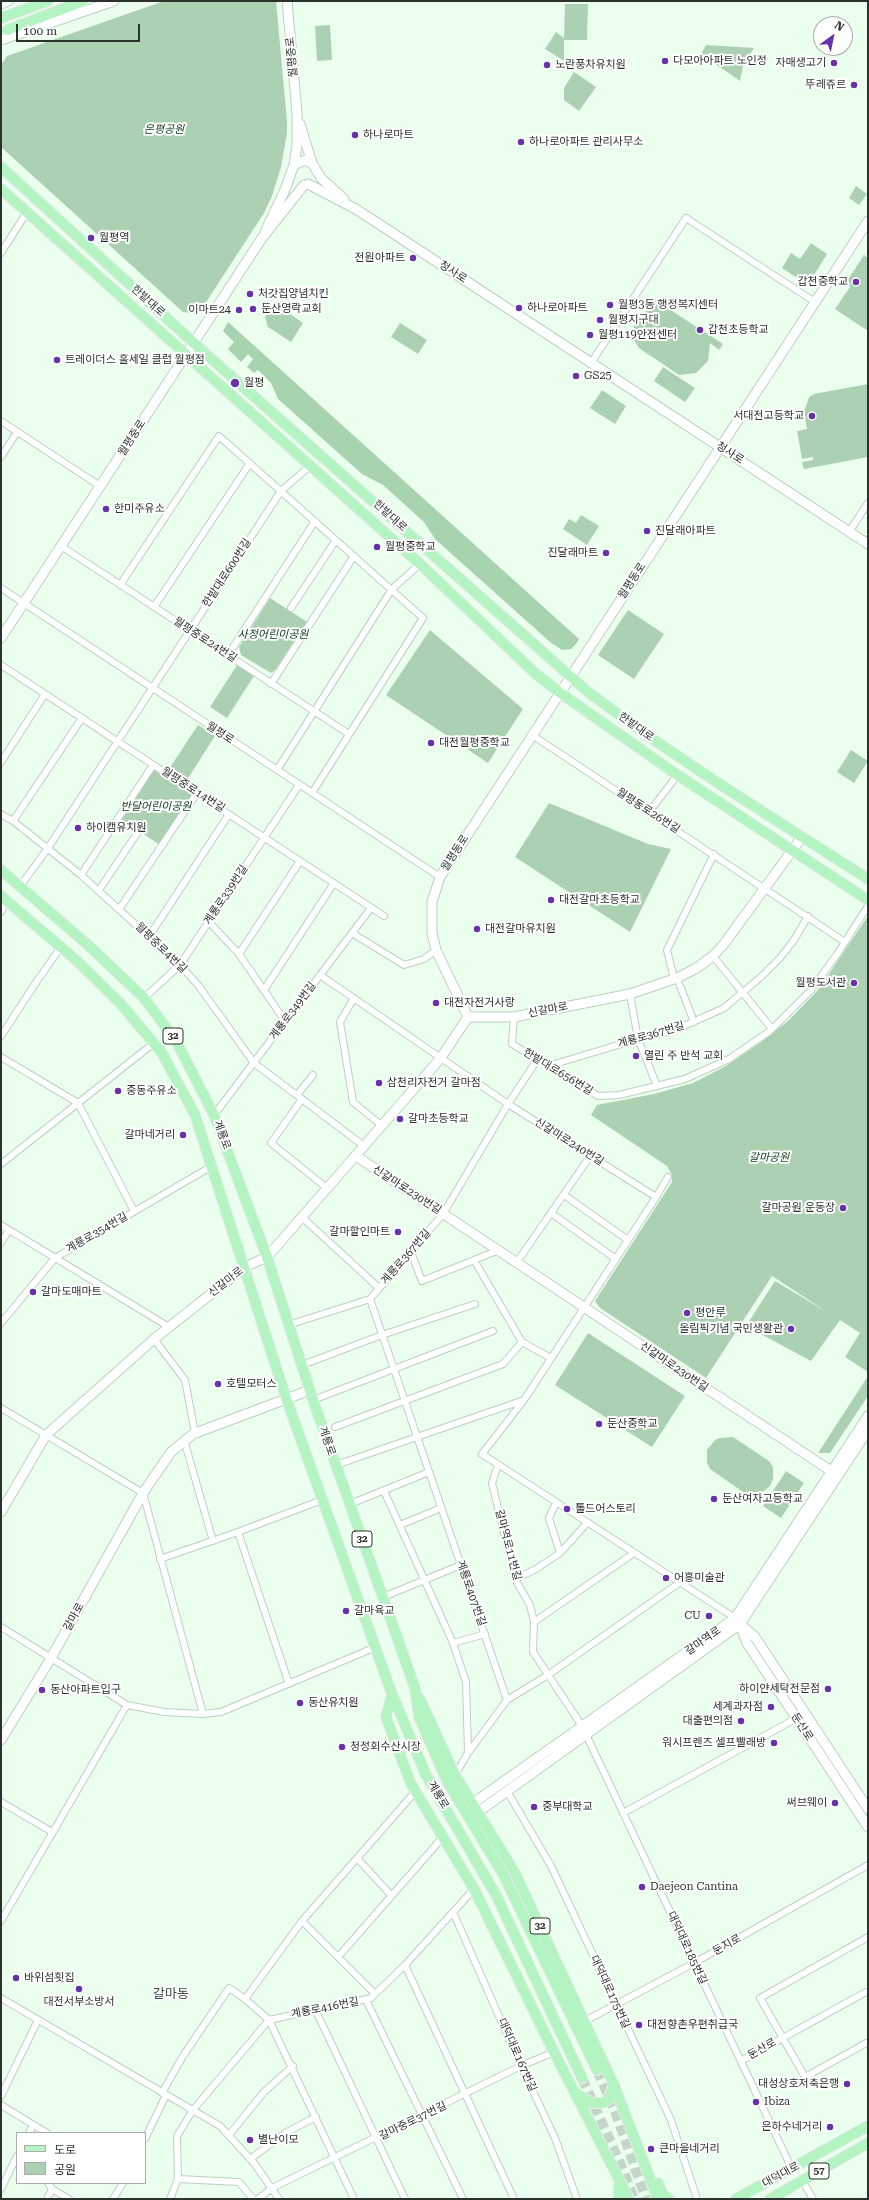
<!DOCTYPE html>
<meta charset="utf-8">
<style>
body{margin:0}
#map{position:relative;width:869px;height:2200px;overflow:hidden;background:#ebffee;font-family:"Roboto Serif","Noto Sans KR",serif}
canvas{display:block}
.frame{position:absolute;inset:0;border:2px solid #2a322b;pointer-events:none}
.legend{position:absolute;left:16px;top:2132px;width:130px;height:52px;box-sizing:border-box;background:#fff;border:1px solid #aaadaa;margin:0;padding:5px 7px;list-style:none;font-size:12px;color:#2a322b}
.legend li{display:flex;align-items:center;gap:8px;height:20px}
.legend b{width:20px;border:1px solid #aaadaa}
.north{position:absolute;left:813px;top:16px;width:40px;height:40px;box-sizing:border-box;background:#fff;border:1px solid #aaadaa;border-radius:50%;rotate:33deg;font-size:11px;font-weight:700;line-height:16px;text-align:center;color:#2a322b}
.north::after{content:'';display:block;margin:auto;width:14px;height:18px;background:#6732a9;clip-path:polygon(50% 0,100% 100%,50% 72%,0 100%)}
.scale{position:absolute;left:16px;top:24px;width:124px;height:18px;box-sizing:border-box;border:2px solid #2a322b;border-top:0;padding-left:5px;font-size:12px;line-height:14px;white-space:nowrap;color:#2a322b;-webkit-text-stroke:3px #fff;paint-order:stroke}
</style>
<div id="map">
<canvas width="869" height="2200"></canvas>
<div class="frame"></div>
<ul class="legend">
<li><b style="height:5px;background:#b3f4c2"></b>도로</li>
<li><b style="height:11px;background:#acd1b2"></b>공원</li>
</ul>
<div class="north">N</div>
<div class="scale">100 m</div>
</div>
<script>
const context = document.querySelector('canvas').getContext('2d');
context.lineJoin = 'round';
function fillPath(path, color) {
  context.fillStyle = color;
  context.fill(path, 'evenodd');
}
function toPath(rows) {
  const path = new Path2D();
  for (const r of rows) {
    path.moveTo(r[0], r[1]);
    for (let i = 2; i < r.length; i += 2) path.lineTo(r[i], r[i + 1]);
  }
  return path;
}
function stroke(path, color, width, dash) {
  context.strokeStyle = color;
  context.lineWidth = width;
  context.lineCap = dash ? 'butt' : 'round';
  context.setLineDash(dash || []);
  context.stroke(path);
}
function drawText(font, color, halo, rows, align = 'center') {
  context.font = font + ' "Roboto Serif","Noto Sans KR",serif';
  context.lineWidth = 4;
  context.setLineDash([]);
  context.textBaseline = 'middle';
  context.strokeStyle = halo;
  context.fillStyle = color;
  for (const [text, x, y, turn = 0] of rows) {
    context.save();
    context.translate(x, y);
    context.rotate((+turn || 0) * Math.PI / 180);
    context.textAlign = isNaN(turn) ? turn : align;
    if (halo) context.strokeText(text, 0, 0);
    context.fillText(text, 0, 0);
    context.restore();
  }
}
const green = toPath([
 [164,1,276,1,287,121,287,133,281,167,272,196,264,213,201,310,197,314,183,312,1,147,1,65,7,56],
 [565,4,588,4,587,40,564,40,564,61,545,49,556,32,564,38],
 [330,25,332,60,317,61,315,26],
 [706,45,754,48,743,66,740,81,701,54],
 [574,72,596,87,579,111,564,100,564,88],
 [856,186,867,194,859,205,849,198],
 [811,243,827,254,808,285,782,268,791,253,800,259],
 [864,255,868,258,868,331,835,309,850,287,845,284],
 [652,298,723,344,719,350,710,343,708,361,696,373,679,375,639,348,634,340,634,324,644,312,655,308,648,303],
 [274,303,303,323,291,342,268,327,265,317],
 [400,323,427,340,418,354,391,337],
 [663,367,695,388,685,402,654,381],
 [868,384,868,457,804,469,802,462,813,460,813,457,802,459,797,431,807,429,804,412,809,397,814,394],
 [602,390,626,406,615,424,590,408],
 [581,515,599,526,587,545,563,529,569,519,576,523],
 [270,598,307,622,275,670,271,673,241,655,239,647],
 [628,610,664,634,634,679,598,655],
 [430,630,523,709,488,763,386,695],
 [237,665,254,676,227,718,210,707],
 [198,725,215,736,187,780,169,769],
 [851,750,868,761,854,783,837,772],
 [153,769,193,795,160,845,121,819],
 [549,803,648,844,671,849,630,932,515,857],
 [868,916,868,1372,845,1357,860,1333,840,1320,811,1361,746,1326,775,1281,827,1312,772,1276,706,1378,600,1308,595,1301,672,1182,672,1175,667,1166,591,1115,597,1105,654,1094,693,1083,726,1066,760,1043,789,1020,818,990],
 [588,1333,685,1396,652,1447,555,1385],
 [868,1376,868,1396,830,1453,818,1453],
 [733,1437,769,1461,773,1467,773,1479,770,1486,760,1494,746,1494,710,1469,707,1463,707,1450,715,1440,720,1438],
 [786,1471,804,1483,781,1518,763,1506]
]);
const forest = toPath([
 [228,322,579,639,576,644,571,649,562,650,550,642,435,539,424,522,383,485,362,474,278,399,271,383,258,370,254,373,247,367,253,359,248,354,241,362,228,349,234,342,223,331]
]);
const primaryTunnel = toPath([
 [597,2070,615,2111,646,2199],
 [582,2078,624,2172,634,2199]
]);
const street = toPath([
 [1,253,27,212],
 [591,363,686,218,815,302],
 [1,421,100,486],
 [1,457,17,432],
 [849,532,868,503],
 [61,546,349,734],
 [120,585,219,436,423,618,312,793],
 [1,588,440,877],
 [154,607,250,463],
 [291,608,336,540],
 [228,655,315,521],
 [1,665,384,916],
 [271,684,354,556],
 [532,735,845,942],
 [1,762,45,694],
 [277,770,392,589,420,564],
 [649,812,673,781,676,774],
 [1,814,13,821,81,875,180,965,198,985,254,1063,364,1146],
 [13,821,82,718],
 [81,875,153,765],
 [21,885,48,848,281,491,311,465],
 [99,890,138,832],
 [120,908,197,793],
 [1,912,7,901],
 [209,922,239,954,285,1021],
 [352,933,404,965,424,959,436,950],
 [150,935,229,814],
 [239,954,300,861],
 [713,956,772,1029],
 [320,975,508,1104,656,1197,524,1400,482,1454,735,1618],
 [677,978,694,1022],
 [674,979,667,950,714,854],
 [264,990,334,883],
 [630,994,638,1039,657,1086],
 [144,998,180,965,299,785],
 [354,998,340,1022,353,1102,381,1125],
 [514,1017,512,1044,598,1096,619,1095,685,1079,729,1059,770,1031,811,990,838,953,868,906],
 [1,1036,37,981,61,947],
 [1,1057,78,1103,134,1211],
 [548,1066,638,1039,675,1030,724,1008,762,976,780,958,794,940,808,916],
 [297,1095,313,1075],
 [302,1099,271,1143,328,1189],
 [214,1115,371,908],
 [1,1164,154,1043],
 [564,1195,628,1240],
 [656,1197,668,1177],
 [551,1213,616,1259],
 [303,1218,379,1288],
 [1,1225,169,1327],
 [1,1243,9,1230],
 [411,1252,422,1281,499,1250],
 [474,1260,522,1342,551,1358],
 [517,1262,591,1155],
 [370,1299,507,1700],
 [1,1323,55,1258,212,1166],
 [288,1325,370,1299,443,1214,508,1104,537,1060],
 [154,1339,185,1380,195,1433],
 [302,1365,382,1335,475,1304],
 [313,1400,493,1331],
 [1,1408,143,1493,203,1714],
 [335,1427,503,1364,522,1342],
 [184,1440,213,1541],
 [336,1465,524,1400],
 [498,1465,492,1483,515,1579,530,1605,534,1622,533,1652,582,1726,792,2169],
 [384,1491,453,1643,466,1682,468,1753],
 [556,1503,549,1518,560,1553],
 [350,1504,429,1472],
 [400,1525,441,1508],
 [238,1532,289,1684],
 [160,1559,238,1532,322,1500],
 [515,1579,536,1569,560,1553,587,1523],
 [383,1597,461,1565],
 [534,1622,634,1553],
 [1,1627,127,1705,164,1712,203,1714,221,1712,376,1647],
 [453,1643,485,1634],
 [455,1775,468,1753,507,1700,548,1675,679,1583],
 [507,1791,551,1866,671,2120,697,2199],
 [1,1802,52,1832],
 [623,1813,797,1718],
 [357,1858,391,1895],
 [453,1912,521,2066,555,2138,577,2199],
 [1,1921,127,1705],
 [302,1921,375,1994],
 [868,1937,760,1998,805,2077,868,2042],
 [338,1957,443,1837],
 [405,1965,514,2199],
 [1,1998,220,2126,254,2163,279,2199],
 [245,1999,302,1921,415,1792],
 [366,2000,463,2199],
 [315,2009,405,2199],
 [585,2021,694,1963,868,1865],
 [741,2061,868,1991],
 [162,2093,183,2056,229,1988,245,1999,269,2020,354,2199],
 [1,2096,38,2020],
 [1,2105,47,2133],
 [29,2133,33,2125],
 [229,2135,264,2092,293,2066],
 [145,2139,166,2095],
 [250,2159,287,2132,316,2117],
 [178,2179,239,2182,253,2199],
 [802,2180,813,2199],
 [48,2183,52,2189,69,2199],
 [1,2189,17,2156],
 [47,2199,52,2189],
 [113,2199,123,2183],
 [170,2199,178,2179,177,2136,193,2110,269,2020,371,1998,405,1965,474,1889],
 [258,2199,272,2188,521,2066,554,2052]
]);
const secondary = toPath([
 [1,4,8,1],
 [1,40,114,1],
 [300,124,312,163],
 [294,165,305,160,312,163,321,178,344,199],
 [308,184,354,208,382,226,868,544],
 [265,232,284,192,294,165,297,146,297,113,287,1],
 [1,638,262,238,304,185],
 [468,1017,436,950,432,933,432,902,440,877,868,221],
 [468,1017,514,1017,630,994,677,978,695,969,713,956,724,944,802,837],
 [356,1156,831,1471],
 [1,1512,46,1435,154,1339,245,1267,267,1257,440,1059,468,1017],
 [740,1624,747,1643,868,1827],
 [741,1625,755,1637,868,1809],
 [1,1740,51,1658,143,1493,171,1452,193,1434,310,1390],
 [472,1804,735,1618,868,1416],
 [478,1812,740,1624,868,1430]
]);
const primary = toPath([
 [1,18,48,1],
 [7,30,83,1],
 [1,167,206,354,588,692,648,736,721,785,868,879],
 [1,189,420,564,536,674,559,692,676,774,868,900],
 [1,870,87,944,144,998,176,1041,214,1115,267,1257,313,1400,415,1688,419,1717,448,1783,503,1874,597,2070],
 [1,896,76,960,120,1003,162,1053,195,1115,286,1398,392,1694,426,1775,496,1895,582,2078],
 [392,1694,386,1717,411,1784,474,1889,554,2052,629,2199],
 [420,1699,455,1775,515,1873,614,2085,658,2199],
 [575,2093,592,2103,602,2103,608,2100,614,2085],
 [658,2183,662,2193,669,2199],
 [619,2186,619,2199],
 [736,2199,868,2126],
 [770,2199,868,2143]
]);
const markers = [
 [665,61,4,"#6732a9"],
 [834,63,4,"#6732a9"],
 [547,65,4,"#6732a9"],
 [854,85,4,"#6732a9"],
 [355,135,4,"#6732a9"],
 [521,142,4,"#6732a9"],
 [91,238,4,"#6732a9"],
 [413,258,4,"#6732a9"],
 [856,282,4,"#6732a9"],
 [250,294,4,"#6732a9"],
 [610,305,4,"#6732a9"],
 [519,308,4,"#6732a9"],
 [253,309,4,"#6732a9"],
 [239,310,4,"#6732a9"],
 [600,320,4,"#6732a9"],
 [700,330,4,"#6732a9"],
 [590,335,4,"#6732a9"],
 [57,360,4,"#6732a9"],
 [576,376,4,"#6732a9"],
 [235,383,5,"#6732a9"],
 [812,416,4,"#6732a9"],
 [106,509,4,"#6732a9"],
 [647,531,4,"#6732a9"],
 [377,547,4,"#6732a9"],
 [606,553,4,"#6732a9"],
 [431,743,4,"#6732a9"],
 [78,828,4,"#6732a9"],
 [551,900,4,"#6732a9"],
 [477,929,4,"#6732a9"],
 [854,983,4,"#6732a9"],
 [436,1003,4,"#6732a9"],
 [636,1056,4,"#6732a9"],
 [379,1083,4,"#6732a9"],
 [118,1091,4,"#6732a9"],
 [400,1119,4,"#6732a9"],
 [183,1135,4,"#6732a9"],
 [843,1208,4,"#6732a9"],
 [398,1232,4,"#6732a9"],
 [33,1292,4,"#6732a9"],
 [687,1313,4,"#6732a9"],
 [791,1329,4,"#6732a9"],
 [218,1384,4,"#6732a9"],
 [599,1424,4,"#6732a9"],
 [714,1499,4,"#6732a9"],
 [567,1509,4,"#6732a9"],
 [666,1578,4,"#6732a9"],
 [346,1611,4,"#6732a9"],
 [709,1616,4,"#6732a9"],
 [828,1689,4,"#6732a9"],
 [42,1690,4,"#6732a9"],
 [300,1703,4,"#6732a9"],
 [771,1707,4,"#6732a9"],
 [741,1721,4,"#6732a9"],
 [774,1743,4,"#6732a9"],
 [342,1747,4,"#6732a9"],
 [835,1803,4,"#6732a9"],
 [534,1807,4,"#6732a9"],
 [642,1887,4,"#6732a9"],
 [16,1978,4,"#6732a9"],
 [79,1989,4,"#6732a9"],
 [639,2025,4,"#6732a9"],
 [847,2084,4,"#6732a9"],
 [756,2102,4,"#6732a9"],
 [830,2127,4,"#6732a9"],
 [250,2140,4,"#6732a9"],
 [651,2149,4,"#6732a9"]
];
const shields = [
 [173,1036,20],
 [362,1539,20],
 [540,1926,20],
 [819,2171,20]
];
const shieldNames = [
 ["32",173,1036],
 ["32",362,1539],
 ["32",540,1926],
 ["57",819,2171]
];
const streetNames = [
 ["월평중로",292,57,-95],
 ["청사로",453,272,33],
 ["한밭대로",148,301,42],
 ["월평중로",132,438,-57],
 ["청사로",730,453,33],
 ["한밭대로",390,516,42],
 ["한밭대로600번길",227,573,-57],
 ["월평동로",632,581,-57],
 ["월평중로24번길",205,640,33],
 ["한밭대로",636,727,36],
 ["월평로",220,733,33],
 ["월평중로14번길",193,790,33],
 ["월평동로26번길",648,811,33],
 ["월평동로",455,853,-57],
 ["계룡로339번길",226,895,-56],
 ["월평중로4번길",161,948,44],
 ["신갈마로",548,1010,-11],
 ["계룡로349번길",293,1011,-53],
 ["계룡로367번길",651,1035,-16],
 ["한밭대로656번길",558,1072,31],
 ["계룡로",222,1135,70],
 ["신갈마로240번길",569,1142,32],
 ["신갈마로230번길",407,1190,33],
 ["계룡로354번길",97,1233,-30],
 ["계룡로367번길",406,1257,-49],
 ["신갈마로",226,1282,-38],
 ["신갈마로230번길",674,1367,34],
 ["계룡로",327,1441,71],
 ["갈마역로11번길",508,1545,75],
 ["계룡로407번길",471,1593,71],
 ["갈마로",74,1617,-61],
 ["갈마역로",703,1641,-35],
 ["둔산로",802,1727,57],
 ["계룡로",438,1795,59],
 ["둔지로",727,1945,-29],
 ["대덕대로185번길",687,1948,65],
 ["대덕대로175번길",610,1992,65],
 ["계룡로416번길",325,2008,-11],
 ["둔산로",762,2049,-29],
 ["대덕대로167번길",517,2055,66],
 ["갈마중로37번길",413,2121,-26],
 ["대덕대로",781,2175,-29]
];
const poiNames = [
 ["다모아아파트 노인정",673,61],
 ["자매생고기",826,63,"right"],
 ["노란풍차유치원",555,65],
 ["뚜레쥬르",846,85,"right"],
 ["하나로마트",363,135],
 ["하나로아파트 관리사무소",529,142],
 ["월평역",99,238],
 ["전원아파트",405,258,"right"],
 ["갑천중학교",848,282,"right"],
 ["처갓집양념치킨",258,294],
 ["월평3동 행정복지센터",618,305],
 ["하나로아파트",527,308],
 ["둔산영락교회",261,309],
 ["이마트24",231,310,"right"],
 ["월평지구대",608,320],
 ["갑천초등학교",708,330],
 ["월평119안전센터",598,335],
 ["트레이더스 홀세일 클럽 월평점",65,360],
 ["GS25",584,376],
 ["월평",244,383],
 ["서대전고등학교",804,416,"right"],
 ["한미주유소",114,509],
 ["진달래아파트",655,531],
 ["월평중학교",385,547],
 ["진달래마트",598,553,"right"],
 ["대전월평중학교",439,743],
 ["하이캠유치원",86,828],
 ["대전갈마초등학교",559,900],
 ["대전갈마유치원",485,929],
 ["월평도서관",846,983,"right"],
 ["대전자전거사랑",444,1003],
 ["열린 주 반석 교회",644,1056],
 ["삼천리자전거 갈마점",387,1083],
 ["중동주유소",126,1091],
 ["갈마초등학교",408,1119],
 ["갈마네거리",175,1135,"right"],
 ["갈마공원 운동장",835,1208,"right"],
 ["갈마할인마트",390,1232,"right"],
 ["갈마도매마트",41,1292],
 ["평안루",695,1313],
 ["올림픽기념 국민생활관",783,1329,"right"],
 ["호텔모터스",226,1384],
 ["둔산중학교",607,1424],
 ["둔산여자고등학교",722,1499],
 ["톨드어스토리",575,1509],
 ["어흥미술관",674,1578],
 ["갈마육교",354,1611],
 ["CU",701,1616,"right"],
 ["하이얀세탁전문점",820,1689,"right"],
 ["동산아파트입구",50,1690],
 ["동산유치원",308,1703],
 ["세계과자점",763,1707,"right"],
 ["대출편의점",733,1721,"right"],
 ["워시프렌즈 셀프빨래방",766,1743,"right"],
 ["청정회수산시장",350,1747],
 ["써브웨이",827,1803,"right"],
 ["중부대학교",542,1807],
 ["Daejeon Cantina",650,1887],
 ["바위섬횟집",24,1978],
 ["대전서부소방서",79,2002,"center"],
 ["대전향촌우편취급국",647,2025],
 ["대성상호저축은행",839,2084,"right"],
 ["Ibiza",764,2102],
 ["은하수네거리",822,2127,"right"],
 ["별난이모",258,2140],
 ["큰마을네거리",659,2149]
];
const parkNames = [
 ["은평공원",164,130],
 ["사정어린이공원",273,635],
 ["반달어린이공원",156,807],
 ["갈마공원",769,1158]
];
const quarterNames = [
 ["갈마동",171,1994]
];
fillPath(green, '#acd1b2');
fillPath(forest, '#a8d3af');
stroke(primaryTunnel, '#c4d6c7', 10, [10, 5]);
stroke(street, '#bdd0c0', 8);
stroke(secondary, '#bdd0c0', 11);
stroke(primary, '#eaeaea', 12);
stroke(street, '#fff', 6);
stroke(secondary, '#fff', 9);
stroke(primary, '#b3f4c2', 10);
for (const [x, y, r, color] of markers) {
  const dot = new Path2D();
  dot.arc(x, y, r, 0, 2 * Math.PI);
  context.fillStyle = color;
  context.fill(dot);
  stroke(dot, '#fff', 1.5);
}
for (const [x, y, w] of shields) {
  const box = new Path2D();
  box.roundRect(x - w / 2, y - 8, w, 16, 3);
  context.fillStyle = '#fff';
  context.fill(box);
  stroke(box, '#2a322b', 1);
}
drawText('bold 10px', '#2a322b', null, shieldNames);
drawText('11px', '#2a322b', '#fff', streetNames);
drawText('11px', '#2a322b', '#fff', poiNames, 'left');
drawText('italic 11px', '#10401e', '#fff', parkNames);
drawText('13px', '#3b4c3e', '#fff', quarterNames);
</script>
